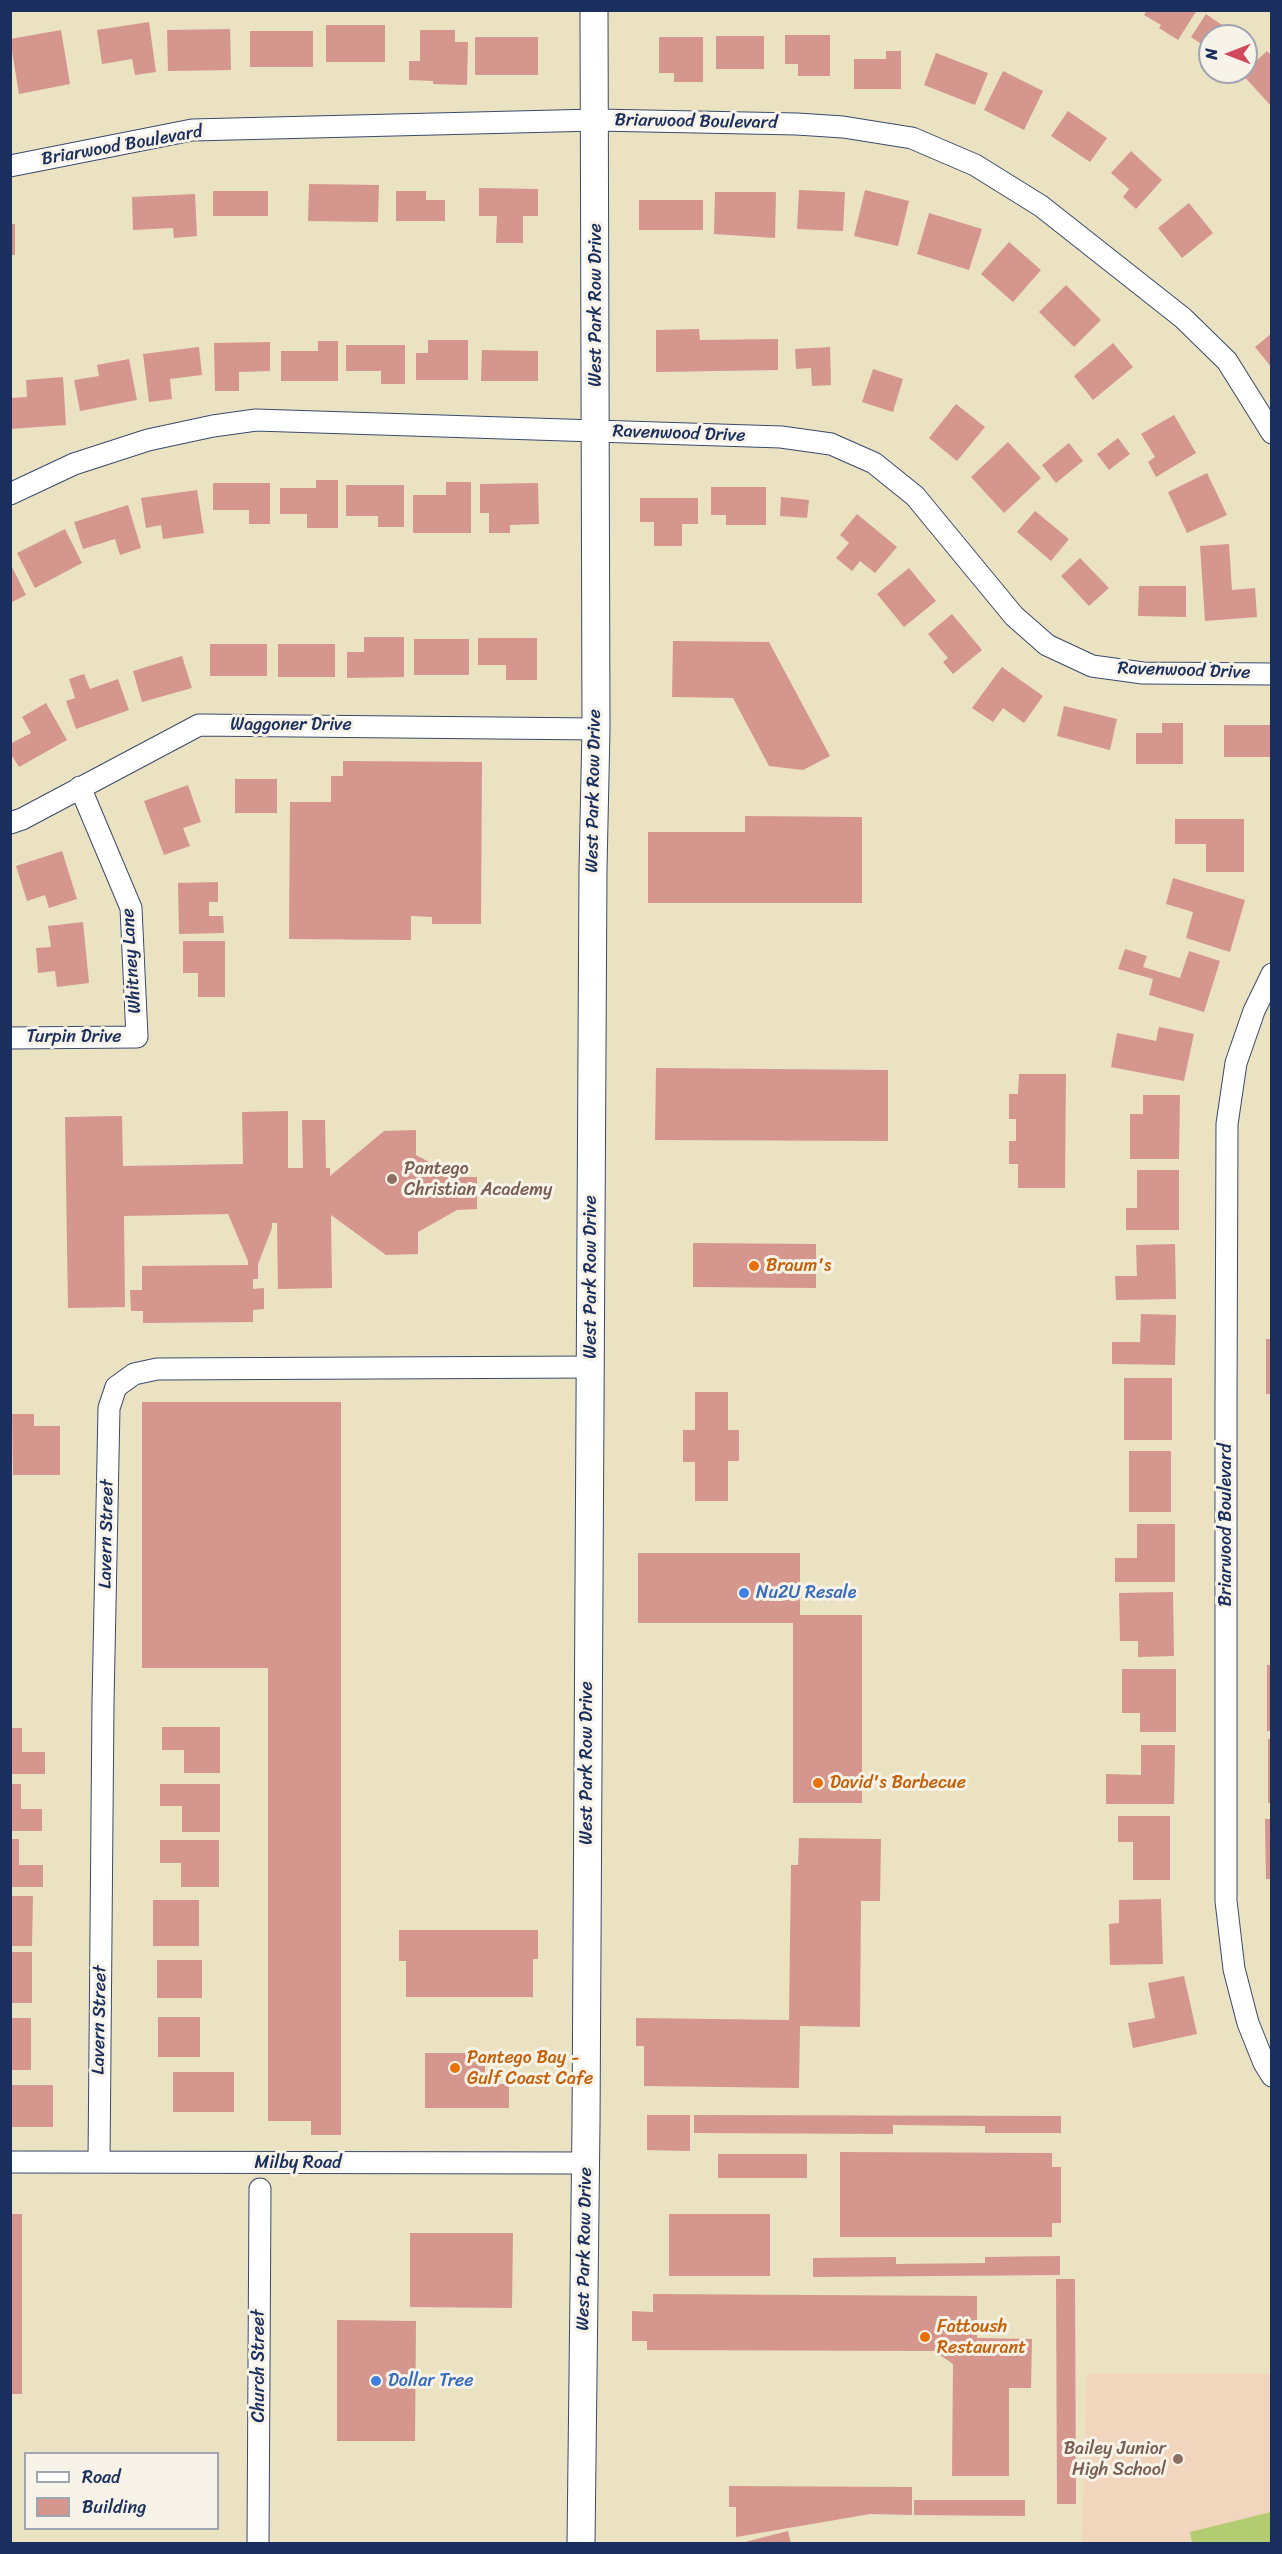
<!DOCTYPE html>
<style>
body{margin:0}
#map{position:relative;width:1282px;height:2554px;overflow:hidden;background:#eae2c1;font-family:Sriracha,sans-serif}
canvas{display:block}
.frame{position:absolute;inset:0;border:12px solid #1b2f5e;pointer-events:none}
.legend{position:absolute;left:24px;top:2452px;width:195px;height:78px;box-sizing:border-box;background:#f7f3e8;border:2px solid #9fa5b1;margin:0;padding:8px 10px;list-style:none;font-size:18px;color:#1b2f5e}
.legend li{display:flex;align-items:center;gap:12px;height:30px}
.legend b{width:30px;border:2px solid #9fa5b1}
.north{position:absolute;left:1198px;top:24px;width:60px;height:60px;box-sizing:border-box;background:#f7f3e8;border:2px solid #9fa5b1;border-radius:50%;rotate:270deg;font-size:16px;font-weight:700;line-height:24px;text-align:center;color:#1b2f5e}
.north::after{content:'';display:block;margin:auto;width:21px;height:27px;background:#d1495b;clip-path:polygon(50% 0,100% 100%,50% 72%,0 100%)}
</style>
<div id="map">
<canvas width="1282" height="2554"></canvas>
<div class="frame"></div>
<ul class="legend">
<li><b style="height:8px;background:#fff"></b>Road</li>
<li><b style="height:16px;background:#d5968e"></b>Building</li>
</ul>
<div class="north">N</div>
</div>
<script>
const context = document.querySelector('canvas').getContext('2d');
context.lineJoin = 'round';
function fillPath(path, color) {
  context.fillStyle = color;
  context.fill(path, 'evenodd');
}
function toPath(rows) {
  const path = new Path2D();
  for (const r of rows) {
    path.moveTo(r[0], r[1]);
    for (let i = 2; i < r.length; i += 2) path.lineTo(r[i], r[i + 1]);
  }
  return path;
}
function stroke(path, color, width, dash) {
  context.strokeStyle = color;
  context.lineWidth = width;
  context.lineCap = dash ? 'butt' : 'round';
  context.setLineDash(dash || []);
  context.stroke(path);
}
function drawText(font, color, halo, rows, align = 'center') {
  context.font = font + ' Sriracha,sans-serif';
  context.lineWidth = 6;
  context.setLineDash([]);
  context.textBaseline = 'middle';
  context.strokeStyle = halo;
  context.fillStyle = color;
  for (const [text, x, y, turn = 0] of rows) {
    context.save();
    context.translate(x, y);
    context.rotate((+turn || 0) * Math.PI / 180);
    context.textAlign = isNaN(turn) ? turn : align;
    if (halo) context.strokeText(text, 0, 0);
    context.fillText(text, 0, 0);
    context.restore();
  }
}
const built = toPath([
 [1087,2374,1271,2374,1271,2543,1082,2544]
]);
const green = toPath([
 [1271,2512,1271,2543,1192,2543,1190,2532]
]);
const building = toPath([
 [1147,10,1197,10,1178,40,1159,28,1161,25,1144,15],
 [1206,14,1238,36,1210,36,1210,50,1191,37],
 [149,22,156,72,135,75,132,59,102,64,97,30],
 [326,25,385,25,385,62,326,62],
 [230,29,231,70,168,71,167,30],
 [61,30,70,84,19,94,10,39],
 [420,30,455,30,455,42,468,42,467,85,433,84,433,81,409,80,409,61,420,61],
 [250,31,313,31,313,67,250,67],
 [785,35,830,35,830,76,798,76,798,64,785,64],
 [716,36,764,36,764,69,716,69],
 [475,37,538,37,538,75,475,75],
 [659,37,703,37,703,82,674,82,674,73,659,73],
 [886,51,901,51,901,89,854,89,854,59,886,59],
 [1267,51,1272,56,1272,107,1242,74],
 [936,53,988,73,975,105,924,85],
 [1003,71,1043,91,1024,130,984,110],
 [1068,111,1107,138,1090,162,1051,136],
 [1131,151,1162,180,1136,209,1123,197,1129,189,1111,173],
 [309,184,379,185,378,222,308,221],
 [479,188,538,189,538,216,523,216,523,243,496,243,497,216,479,216],
 [799,190,845,192,843,231,797,229],
 [865,190,909,201,898,246,854,236],
 [213,191,268,191,268,216,213,216],
 [396,191,426,191,426,200,445,200,445,221,396,221],
 [715,192,776,192,775,238,714,234],
 [195,194,197,236,174,238,173,228,133,230,132,197],
 [639,200,703,200,703,230,639,230],
 [1189,203,1213,233,1182,258,1158,228],
 [929,213,982,229,969,270,917,254],
 [10,224,15,224,15,255,10,255],
 [1009,242,1041,270,1013,302,981,274],
 [1066,285,1101,320,1074,347,1039,312],
 [699,329,700,340,778,339,778,370,656,372,656,330],
 [1272,333,1272,368,1255,347],
 [428,340,468,340,468,380,416,380,416,353,428,353],
 [318,341,338,341,338,381,281,381,281,351,318,351],
 [270,342,270,371,239,372,239,391,215,391,214,343],
 [1113,343,1133,367,1093,400,1074,376],
 [346,345,405,345,405,384,381,384,381,371,346,371],
 [199,347,202,375,170,379,172,399,149,402,143,354],
 [830,347,831,385,812,386,811,368,796,369,795,349],
 [482,350,538,351,538,381,481,381],
 [129,359,137,400,80,411,74,380,99,376,97,365],
 [873,369,903,379,893,412,862,402],
 [63,377,66,425,10,429,10,398,27,397,26,380],
 [956,404,985,427,957,461,929,438],
 [1174,415,1196,453,1156,477,1148,462,1155,457,1141,434],
 [1118,438,1130,454,1109,470,1097,454],
 [1008,442,1041,478,1004,513,971,477],
 [1069,443,1083,461,1056,483,1042,465],
 [1207,473,1227,515,1187,533,1168,492],
 [316,480,338,480,338,528,307,528,307,514,280,514,280,488,316,488],
 [446,482,471,482,471,533,413,533,413,495,446,495],
 [213,483,270,483,270,524,249,524,249,510,213,510],
 [538,483,539,524,510,525,510,533,489,533,489,513,480,513,480,484],
 [346,485,404,485,404,527,378,527,378,516,346,516],
 [711,487,766,487,766,525,726,525,726,515,711,515],
 [197,490,204,533,163,539,161,525,146,528,141,498],
 [781,497,809,500,807,518,780,516],
 [640,498,698,498,698,524,682,524,682,546,654,546,654,522,640,522],
 [128,505,141,548,120,555,115,539,83,549,74,522],
 [1035,511,1069,539,1051,561,1017,532],
 [857,514,897,547,875,573,860,561,852,571,836,558,849,543,840,535],
 [65,529,82,563,35,588,17,553],
 [1229,544,1232,590,1255,588,1257,617,1205,621,1200,546],
 [1080,558,1109,588,1089,606,1061,576],
 [10,563,26,595,10,603],
 [909,568,936,601,904,627,877,594],
 [1139,586,1186,586,1186,617,1138,616],
 [952,614,982,650,953,674,943,662,948,658,928,634],
 [364,637,404,637,404,677,347,678,347,652,364,652],
 [478,638,537,638,537,680,506,680,506,665,478,665],
 [414,639,469,639,469,675,414,675],
 [673,641,769,642,830,756,803,770,769,766,733,698,672,697],
 [210,644,267,644,267,676,210,676],
 [278,644,335,644,335,677,278,677],
 [182,656,192,688,142,702,133,671],
 [1002,667,1043,696,1024,723,1003,708,993,722,972,708],
 [84,674,90,689,118,679,129,710,76,729,66,701,75,698,69,679],
 [46,703,67,740,19,767,10,753,10,744,31,733,22,717],
 [1064,706,1117,719,1110,750,1057,736],
 [1162,723,1183,723,1183,764,1136,764,1136,733,1162,733],
 [1224,725,1272,725,1272,757,1224,757],
 [343,761,482,762,481,924,432,924,432,917,411,916,411,940,289,939,290,802,331,802,331,776,343,776],
 [235,779,277,779,277,813,235,813],
 [188,785,201,822,183,828,190,846,164,855,144,801],
 [745,816,862,817,862,903,648,903,648,832,745,832],
 [1175,819,1244,819,1244,872,1206,872,1206,844,1175,844],
 [62,851,77,899,49,908,45,895,27,901,16,866],
 [1173,878,1245,900,1230,952,1186,938,1193,912,1166,904],
 [218,882,218,902,209,902,209,916,223,916,224,933,179,934,178,883],
 [83,922,89,983,57,987,55,971,38,973,36,948,51,947,48,926],
 [183,941,225,941,225,997,198,997,198,973,183,973],
 [1125,949,1147,956,1143,967,1180,978,1189,951,1220,961,1204,1012,1149,995,1153,979,1118,969],
 [1159,1027,1194,1034,1184,1081,1111,1067,1117,1033,1156,1041],
 [656,1068,888,1070,888,1141,655,1140],
 [1019,1074,1066,1074,1065,1188,1018,1188,1018,1164,1009,1164,1009,1141,1016,1141,1016,1119,1009,1119,1009,1094,1018,1094],
 [1143,1095,1180,1095,1179,1159,1130,1159,1130,1114,1143,1114],
 [288,1111,288,1168,303,1168,302,1120,325,1120,326,1168,330,1168,330,1176,384,1131,416,1130,416,1155,457,1177,477,1177,477,1209,457,1210,418,1232,418,1254,386,1255,331,1215,332,1288,278,1289,277,1223,272,1223,272,1228,258,1264,258,1279,253,1279,253,1289,264,1288,264,1309,253,1310,253,1322,143,1323,143,1311,131,1311,130,1290,142,1290,142,1266,248,1265,248,1261,228,1214,124,1216,125,1307,68,1308,65,1117,122,1116,123,1166,243,1164,242,1112],
 [1137,1170,1179,1170,1179,1230,1126,1230,1126,1208,1137,1208],
 [693,1243,816,1244,816,1288,693,1287],
 [1175,1244,1176,1299,1116,1300,1115,1276,1137,1276,1136,1245],
 [1141,1314,1176,1315,1175,1365,1112,1364,1112,1342,1140,1342],
 [1266,1339,1272,1339,1272,1394,1266,1394],
 [1124,1378,1172,1378,1172,1440,1124,1440],
 [695,1392,728,1392,728,1430,739,1430,739,1461,728,1461,728,1501,695,1501,695,1462,683,1462,683,1430,695,1430],
 [142,1402,341,1402,341,2135,311,2135,311,2121,268,2121,268,1668,142,1668],
 [12,1414,34,1414,34,1426,60,1426,60,1475,13,1475],
 [1129,1451,1171,1451,1171,1512,1129,1512],
 [1137,1524,1175,1524,1175,1582,1115,1582,1115,1558,1137,1558],
 [638,1553,800,1553,800,1615,862,1615,862,1803,793,1803,793,1623,638,1623],
 [1173,1592,1174,1656,1138,1657,1138,1641,1120,1641,1119,1593],
 [1267,1665,1272,1665,1272,1731,1267,1731],
 [1122,1669,1176,1669,1176,1732,1140,1732,1140,1713,1122,1713],
 [162,1727,220,1727,220,1773,184,1773,184,1750,162,1750],
 [10,1728,22,1728,22,1752,45,1752,45,1774,10,1774],
 [1268,1739,1272,1739,1272,1803,1268,1803],
 [1141,1745,1175,1745,1174,1804,1106,1804,1106,1774,1141,1775],
 [10,1784,21,1784,21,1809,42,1809,42,1831,10,1831],
 [160,1784,220,1784,220,1832,182,1832,182,1806,160,1806],
 [1118,1816,1170,1816,1170,1880,1133,1880,1133,1842,1118,1842],
 [1265,1819,1272,1819,1272,1879,1266,1879],
 [799,1838,881,1839,880,1901,861,1901,860,2027,800,2026,799,2088,644,2086,644,2046,636,2046,636,2018,789,2020,791,1865,798,1865],
 [10,1839,19,1839,19,1865,43,1865,43,1887,10,1887],
 [160,1840,219,1840,219,1887,181,1887,181,1863,160,1863],
 [10,1896,33,1896,32,1946,10,1946],
 [1161,1899,1163,1964,1110,1965,1109,1924,1119,1923,1119,1900],
 [153,1900,199,1900,199,1946,153,1946],
 [399,1930,538,1930,538,1959,533,1959,533,1997,406,1997,406,1961,399,1961],
 [10,1952,32,1952,32,2003,10,2003],
 [157,1960,202,1960,202,1998,157,1998],
 [1184,1976,1197,2034,1133,2048,1128,2023,1155,2018,1148,1983],
 [158,2017,200,2017,200,2057,158,2057],
 [10,2018,31,2018,31,2070,10,2070],
 [425,2053,485,2053,485,2084,509,2084,509,2108,425,2108],
 [173,2072,234,2072,234,2112,173,2112],
 [10,2085,53,2085,53,2127,10,2127],
 [647,2115,690,2115,690,2151,647,2150],
 [694,2115,1061,2116,1061,2133,985,2133,985,2126,893,2125,893,2134,694,2133],
 [840,2152,1052,2153,1052,2167,1061,2167,1061,2223,1052,2223,1052,2237,840,2237],
 [718,2154,807,2154,807,2178,718,2178],
 [10,2214,22,2214,22,2394,10,2394],
 [669,2214,770,2214,770,2276,669,2276],
 [410,2233,513,2233,512,2308,410,2307],
 [1060,2256,1060,2275,813,2277,813,2258,896,2257,896,2264,985,2263,985,2257],
 [1056,2279,1075,2279,1076,2504,1057,2504],
 [653,2294,977,2296,977,2338,1032,2339,1031,2388,1009,2388,1009,2476,952,2476,953,2364,934,2351,647,2350,647,2341,632,2341,632,2311,653,2312],
 [337,2320,416,2321,415,2441,337,2441],
 [729,2486,912,2487,912,2515,870,2514,736,2537,736,2507,729,2507],
 [914,2500,1025,2500,1025,2516,914,2515],
 [788,2531,791,2544,741,2544,741,2543]
]);
const minor = toPath([
 [10,166,192,130,596,120,797,124,843,127,912,138,975,165,1041,206,1183,318,1227,361,1272,433],
 [10,494,74,464,148,440,213,426,256,420,781,437,831,444,874,463,915,496,1014,616,1047,645,1092,666,1143,673,1272,674],
 [10,823,22,819,199,725,596,729],
 [1272,974,1254,1011,1236,1063,1227,1124,1226,1405,1226,1901,1234,1969,1248,2023,1264,2063,1272,2076],
 [10,1038,137,1037,131,908,80,787],
 [10,2162,586,2163],
 [99,2162,103,1703,109,1408,116,1387,134,1374,157,1369,591,1367],
 [258,2544,260,2189]
]);
const major = toPath([
 [581,2544,586,2123,593,869,596,729,594,10]
]);
const markers = [
 [392,1179,6,"#8d6e63"],
 [754,1266,6,"#e8710a"],
 [744,1593,6,"#3f7fe0"],
 [818,1783,6,"#e8710a"],
 [455,2068,6,"#e8710a"],
 [925,2337,6,"#e8710a"],
 [376,2381,6,"#3f7fe0"],
 [1178,2459,6,"#8d6e63"]
];
const streetNames = [
 ["Briarwood Boulevard",696,122,1],
 ["Briarwood Boulevard",122,146,-10],
 ["West Park Row Drive",596,305,-90],
 ["Ravenwood Drive",679,434,2],
 ["Ravenwood Drive",1184,671,2],
 ["Waggoner Drive",291,725],
 ["West Park Row Drive",594,791,-89],
 ["Whitney Lane",132,961,-94],
 ["Turpin Drive",74,1037],
 ["West Park Row Drive",591,1277,-90],
 ["Briarwood Boulevard",1226,1525,-90],
 ["Lavern Street",107,1534,-89],
 ["West Park Row Drive",587,1763,-90],
 ["Lavern Street",100,2020,-89],
 ["Milby Road",298,2163],
 ["West Park Row Drive",585,2249,-89],
 ["Church Street",259,2366,-90]
];
const educationNames = [
 ["Pantego",404,1169],
 ["Christian Academy",404,1190],
 ["Bailey Junior",1166,2449,"right"],
 ["High School",1166,2470,"right"]
];
const foodNames = [
 ["Braum's",766,1266],
 ["David's Barbecue",830,1783],
 ["Pantego Bay -",467,2058],
 ["Gulf Coast Cafe",467,2079],
 ["Fattoush",937,2327],
 ["Restaurant",937,2348]
];
const shopNames = [
 ["Nu2U Resale",756,1593],
 ["Dollar Tree",388,2381]
];
fillPath(built, '#f1d5bd');
fillPath(green, '#b4cc71');
fillPath(building, '#d5968e');
stroke(minor, '#3a4a6d', 23);
stroke(major, '#3a4a6d', 29);
stroke(minor, '#fff', 21);
stroke(major, '#fff', 27);
for (const [x, y, r, color] of markers) {
  const dot = new Path2D();
  dot.arc(x, y, r, 0, 2 * Math.PI);
  context.fillStyle = color;
  context.fill(dot);
  stroke(dot, '#f7f3e8', 2);
}
drawText('18px', '#1b2f5e', '#f7f3e8', streetNames);
drawText('18px', '#785e54', '#f7f3e8', educationNames, 'left');
drawText('18px', '#c56008', '#f7f3e8', foodNames, 'left');
drawText('18px', '#366cbe', '#f7f3e8', shopNames, 'left');
</script>
